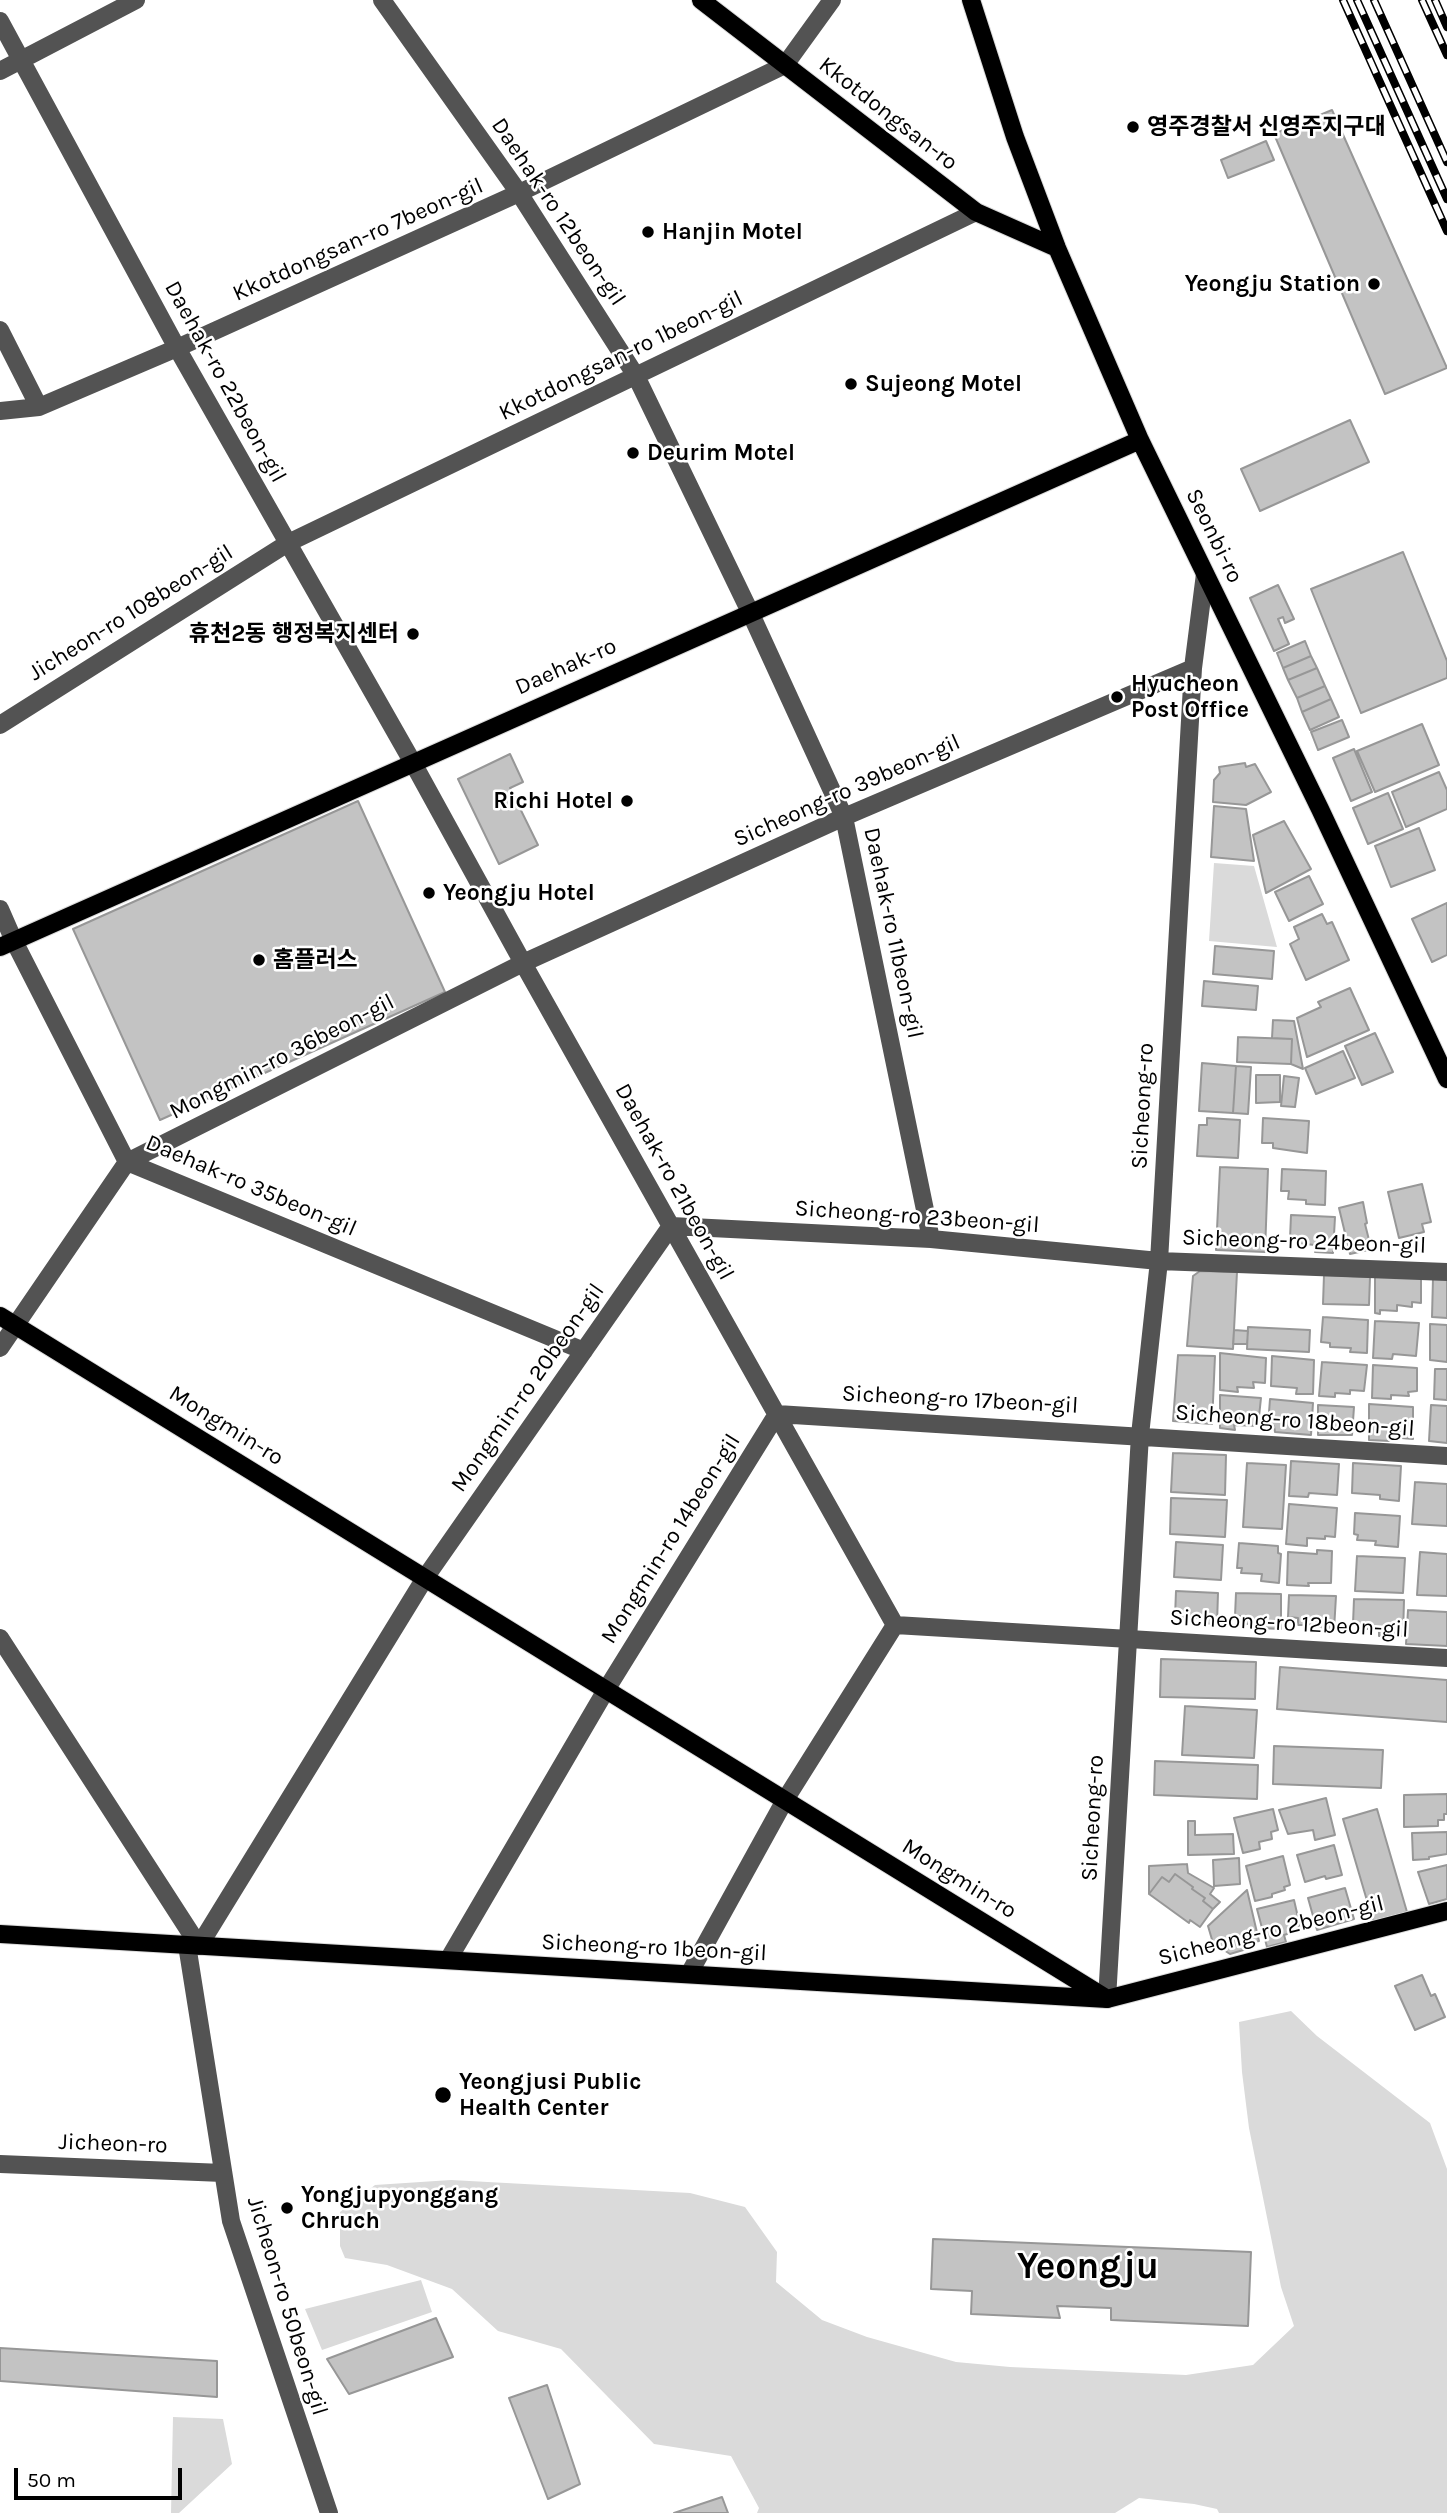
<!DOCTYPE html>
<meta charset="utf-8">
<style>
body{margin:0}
#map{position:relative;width:1447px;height:2513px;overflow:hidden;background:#fff;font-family:Karla,sans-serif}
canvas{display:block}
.scale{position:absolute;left:14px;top:2468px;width:168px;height:32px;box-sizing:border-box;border:4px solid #000;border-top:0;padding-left:9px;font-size:21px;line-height:24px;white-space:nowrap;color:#000;-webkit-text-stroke:5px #fff;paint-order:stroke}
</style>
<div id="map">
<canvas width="1447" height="2513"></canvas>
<div class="scale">50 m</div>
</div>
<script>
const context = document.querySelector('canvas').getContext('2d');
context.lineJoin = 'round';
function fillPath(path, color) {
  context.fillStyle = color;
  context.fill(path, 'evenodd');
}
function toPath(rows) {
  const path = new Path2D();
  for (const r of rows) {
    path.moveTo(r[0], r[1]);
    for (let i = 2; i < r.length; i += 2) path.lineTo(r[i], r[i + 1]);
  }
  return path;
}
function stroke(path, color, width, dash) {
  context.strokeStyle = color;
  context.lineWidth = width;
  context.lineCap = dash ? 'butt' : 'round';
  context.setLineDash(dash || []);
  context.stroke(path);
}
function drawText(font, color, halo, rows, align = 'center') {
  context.font = font + ' Karla,"Noto Sans KR",sans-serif';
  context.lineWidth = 5;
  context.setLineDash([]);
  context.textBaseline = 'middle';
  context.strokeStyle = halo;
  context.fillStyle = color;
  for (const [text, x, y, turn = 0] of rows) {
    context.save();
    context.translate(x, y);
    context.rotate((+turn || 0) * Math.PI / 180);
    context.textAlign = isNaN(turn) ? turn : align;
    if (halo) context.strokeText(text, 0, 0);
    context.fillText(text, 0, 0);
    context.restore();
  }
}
const green = toPath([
 [1214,863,1254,866,1277,947,1209,941],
 [1291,2011,1317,2036,1430,2123,1447,2169,1447,2513,1219,2513,1217,2509,1194,2504,1139,2498,1115,2513,757,2513,759,2508,731,2456,654,2444,561,2349,498,2331,452,2289,387,2265,345,2258,340,2246,340,2212,375,2185,451,2180,690,2193,745,2207,777,2252,776,2282,822,2320,867,2337,956,2362,1010,2367,1186,2375,1253,2365,1294,2326,1281,2287,1249,2128,1242,2072,1239,2022],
 [421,2280,432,2312,322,2350,305,2309],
 [173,2417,223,2419,232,2464,179,2513,171,2513]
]);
const building = toPath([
 [1332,110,1447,368,1385,394,1274,134,1332,110],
 [1266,141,1274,160,1228,178,1221,160,1266,141],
 [1350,420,1369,462,1260,511,1241,469,1350,420],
 [1403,552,1447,661,1447,678,1361,713,1311,589,1403,552],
 [1278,585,1294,619,1285,623,1283,617,1278,619,1289,644,1274,651,1250,598,1278,585],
 [1305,641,1311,656,1283,668,1277,653,1305,641],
 [1311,656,1317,668,1288,680,1283,668,1311,656],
 [1317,668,1325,686,1297,698,1288,680,1317,668],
 [1325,686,1331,699,1302,712,1297,698,1325,686],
 [1331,699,1339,717,1310,730,1302,712,1331,699],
 [1342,720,1349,737,1318,750,1311,732,1342,720],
 [1422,724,1439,765,1375,792,1357,751,1422,724],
 [1354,749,1372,792,1351,801,1333,758,1354,749],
 [510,754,523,782,510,788,538,845,499,864,458,779,510,754],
 [1245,763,1246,767,1255,764,1271,792,1246,805,1213,802,1214,780,1220,773,1219,767,1245,763],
 [1439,772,1447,790,1447,809,1406,827,1392,792,1439,772],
 [1388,793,1403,829,1368,844,1353,808,1388,793],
 [358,801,445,992,160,1120,73,929,358,801],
 [1214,806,1246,809,1254,861,1211,857,1214,806],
 [1284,821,1311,869,1266,893,1253,835,1284,821],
 [1419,828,1435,870,1391,887,1375,846,1419,828],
 [1309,876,1323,904,1289,921,1275,892,1309,876],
 [1447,903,1447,955,1432,962,1412,919,1447,903],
 [1322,914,1327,924,1332,922,1349,960,1306,980,1290,944,1299,939,1294,927,1322,914],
 [1215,946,1274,951,1272,979,1213,974,1215,946],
 [1204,981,1258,986,1256,1010,1202,1006,1204,981],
 [1350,988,1369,1030,1307,1057,1297,1018,1321,1007,1318,1002,1350,988],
 [1273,1020,1294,1021,1303,1069,1291,1064,1292,1039,1272,1038,1273,1020],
 [1375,1033,1393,1072,1362,1085,1345,1046,1375,1033],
 [1238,1037,1292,1039,1291,1064,1237,1062,1238,1037],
 [1343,1051,1355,1078,1316,1094,1305,1068,1343,1051],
 [1202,1063,1236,1066,1233,1113,1199,1111,1202,1063],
 [1236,1066,1251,1067,1248,1114,1233,1113,1236,1066],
 [1256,1075,1280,1075,1280,1102,1256,1103,1256,1075],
 [1284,1076,1299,1078,1295,1107,1281,1106,1284,1076],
 [1207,1118,1240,1120,1238,1158,1197,1156,1199,1125,1207,1125,1207,1118],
 [1263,1118,1309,1121,1307,1153,1273,1148,1273,1143,1262,1143,1263,1118],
 [1220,1167,1268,1169,1265,1252,1216,1250,1220,1167],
 [1282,1169,1326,1171,1325,1205,1306,1204,1306,1200,1288,1199,1289,1191,1281,1191,1282,1169],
 [1422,1184,1431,1222,1422,1224,1424,1232,1399,1238,1388,1192,1422,1184],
 [1363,1202,1367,1223,1365,1224,1369,1240,1366,1240,1368,1250,1350,1254,1339,1208,1363,1202],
 [1291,1215,1335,1217,1333,1253,1315,1252,1315,1245,1296,1243,1296,1239,1290,1239,1291,1215],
 [1200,1271,1237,1272,1233,1349,1187,1346,1193,1276,1200,1271],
 [1324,1275,1370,1277,1369,1305,1323,1304,1324,1275],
 [1375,1276,1421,1278,1421,1303,1412,1302,1412,1307,1397,1305,1397,1311,1380,1310,1380,1314,1375,1313,1375,1276],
 [1433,1278,1447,1279,1447,1318,1432,1317,1433,1278],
 [1323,1317,1368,1320,1367,1353,1350,1352,1351,1348,1330,1347,1330,1343,1321,1342,1323,1317],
 [1375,1321,1419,1323,1416,1356,1393,1354,1392,1359,1373,1358,1375,1321],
 [1430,1324,1447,1325,1447,1362,1430,1360,1430,1324],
 [1248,1327,1310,1330,1309,1352,1247,1349,1248,1327],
 [1234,1330,1248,1331,1247,1344,1233,1344,1234,1330],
 [1220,1353,1266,1358,1265,1383,1253,1382,1254,1388,1237,1387,1238,1392,1220,1390,1220,1353],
 [1178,1355,1215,1356,1212,1424,1173,1421,1178,1355],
 [1272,1356,1314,1360,1313,1394,1296,1394,1297,1388,1271,1386,1272,1356],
 [1322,1362,1367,1365,1364,1391,1350,1390,1350,1394,1335,1393,1335,1397,1319,1396,1322,1362],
 [1373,1365,1417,1368,1417,1391,1408,1392,1409,1396,1391,1395,1391,1399,1372,1398,1373,1365],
 [1435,1369,1447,1369,1447,1400,1434,1399,1435,1369],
 [1220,1395,1261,1398,1258,1426,1234,1425,1235,1430,1220,1428,1220,1395],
 [1270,1399,1313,1403,1311,1435,1275,1432,1274,1426,1268,1426,1270,1399],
 [1369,1404,1413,1407,1413,1439,1390,1437,1390,1441,1369,1440,1369,1404],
 [1318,1405,1354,1407,1352,1435,1318,1435,1318,1405],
 [1431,1405,1447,1406,1447,1443,1429,1441,1431,1405],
 [1173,1453,1226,1455,1225,1495,1171,1492,1173,1453],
 [1291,1461,1339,1464,1337,1495,1309,1493,1308,1497,1289,1496,1291,1461],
 [1247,1463,1286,1465,1282,1529,1243,1527,1247,1463],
 [1353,1463,1401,1466,1399,1501,1380,1499,1380,1495,1352,1493,1353,1463],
 [1415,1482,1447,1484,1447,1526,1412,1524,1415,1482],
 [1171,1498,1227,1500,1225,1537,1170,1534,1171,1498],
 [1289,1504,1337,1508,1335,1537,1325,1536,1325,1539,1307,1538,1307,1546,1286,1544,1289,1504],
 [1355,1513,1400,1516,1398,1547,1375,1545,1376,1541,1357,1540,1358,1535,1354,1534,1355,1513],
 [1176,1542,1223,1545,1221,1580,1174,1577,1176,1542],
 [1239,1543,1278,1546,1278,1553,1281,1554,1279,1583,1261,1581,1262,1574,1241,1573,1242,1568,1237,1568,1239,1543],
 [1317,1550,1332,1551,1331,1583,1308,1583,1309,1586,1287,1585,1288,1552,1317,1554,1317,1550],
 [1420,1552,1447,1554,1447,1596,1417,1595,1420,1552],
 [1357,1556,1405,1558,1403,1593,1355,1591,1357,1556],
 [1176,1591,1218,1593,1217,1624,1200,1623,1200,1618,1175,1617,1176,1591],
 [1236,1593,1281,1594,1281,1629,1257,1628,1257,1624,1242,1624,1242,1616,1235,1616,1236,1593],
 [1289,1595,1336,1596,1334,1630,1309,1629,1310,1625,1298,1625,1298,1618,1288,1617,1289,1595],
 [1354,1599,1404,1600,1403,1636,1379,1636,1379,1629,1364,1629,1364,1624,1353,1624,1354,1599],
 [1408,1610,1447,1612,1447,1646,1406,1644,1408,1610],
 [1161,1659,1256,1662,1255,1699,1160,1697,1161,1659],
 [1280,1667,1447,1680,1447,1722,1277,1709,1280,1667],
 [1185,1706,1257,1710,1254,1758,1182,1755,1185,1706],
 [1274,1746,1383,1750,1381,1788,1273,1784,1274,1746],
 [1155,1761,1258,1765,1257,1799,1154,1795,1155,1761],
 [1447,1794,1447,1814,1444,1814,1444,1820,1438,1820,1438,1826,1404,1827,1404,1795,1447,1794],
 [1326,1798,1335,1835,1315,1840,1313,1830,1288,1834,1279,1810,1326,1798],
 [1273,1809,1278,1830,1271,1832,1272,1839,1259,1842,1260,1849,1243,1853,1234,1818,1273,1809],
 [1377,1809,1407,1912,1373,1921,1343,1819,1377,1809],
 [1188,1821,1195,1821,1195,1835,1233,1834,1234,1854,1188,1855,1188,1821],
 [1447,1832,1447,1854,1429,1857,1429,1859,1413,1860,1412,1833,1447,1832],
 [1334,1845,1342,1875,1326,1879,1325,1876,1305,1882,1297,1855,1334,1845],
 [1283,1856,1290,1885,1284,1887,1285,1890,1272,1894,1272,1897,1255,1901,1246,1866,1283,1856],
 [1239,1858,1240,1884,1214,1886,1213,1860,1239,1858],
 [1187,1864,1188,1873,1214,1888,1210,1894,1220,1902,1213,1909,1203,1901,1205,1898,1192,1889,1193,1887,1175,1874,1169,1882,1162,1877,1149,1894,1149,1866,1187,1864],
 [1447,1865,1447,1899,1429,1904,1418,1872,1447,1865],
 [1175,1874,1193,1887,1192,1889,1205,1898,1203,1901,1213,1909,1200,1927,1190,1920,1189,1923,1149,1894,1162,1877,1169,1882,1175,1874],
 [1345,1888,1354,1919,1317,1930,1308,1898,1345,1888],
 [1247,1890,1259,1941,1250,1943,1250,1948,1230,1954,1213,1943,1208,1926,1247,1890],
 [1294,1900,1300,1926,1296,1927,1297,1931,1284,1935,1286,1942,1267,1947,1257,1909,1294,1900],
 [1422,1975,1431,1996,1435,1994,1445,2017,1415,2030,1395,1986,1422,1975],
 [933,2239,1251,2252,1248,2326,1111,2320,1111,2308,1057,2306,1060,2318,971,2314,972,2291,931,2289,933,2239],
 [436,2318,453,2357,349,2394,327,2359,436,2318],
 [0,2348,217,2361,217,2397,0,2381,0,2348],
 [547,2385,580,2484,548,2499,509,2398,547,2385],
 [722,2497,728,2513,674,2513,722,2497]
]);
const minor = toPath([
 [382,0,519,193,636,376,750,612,844,817,931,1239],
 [0,21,177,348,413,763,523,963,895,1625],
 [0,71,136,0],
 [0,330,39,407],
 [0,411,39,407,177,348,519,193,785,65,832,0],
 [0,725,288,543,976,212],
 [0,909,14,941,127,1162,584,1351],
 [0,1348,127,1162,523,963,844,817,1193,668],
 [895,1625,1447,1658],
 [0,1638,199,1946,425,1578,671,1226,931,1239,1159,1261,1447,1272],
 [187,1945,231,2221,329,2513],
 [448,1960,606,1690,777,1414,1447,1456],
 [689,1974,785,1800,895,1625],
 [1107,1999,1140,1435,1159,1261,1193,668,1205,574],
 [0,2164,223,2173]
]);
const major = toPath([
 [701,0,976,212,1057,248],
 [971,0,1015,137,1057,248,1140,440,1320,809,1447,1079],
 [0,947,1140,440],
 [0,1316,1104,1997],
 [0,1934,1107,1999,1447,1911]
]);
const rail = toPath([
 [1343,0,1447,231],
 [1357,0,1447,199],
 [1374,0,1447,162],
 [1422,0,1447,55],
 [1435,0,1447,27]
]);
const markers = [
 [1133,127,7,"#000"],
 [648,232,7,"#000"],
 [1374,284,7,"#000"],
 [851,384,7,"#000"],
 [633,453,7,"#000"],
 [413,634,7,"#000"],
 [1117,697,7,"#000"],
 [627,801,7,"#000"],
 [429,893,7,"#000"],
 [259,960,7,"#000"],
 [443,2095,9,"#000"],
 [287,2208,7,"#000"]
];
const streetNames = [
 ["Kkotdongsan-ro",888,114,38],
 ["Daehak-ro 12beon-gil",558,212,56],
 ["Kkotdongsan-ro 7beon-gil",358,240,-24],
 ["Kkotdongsan-ro 1beon-gil",621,356,-26],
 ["Daehak-ro 22beon-gil",225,382,61],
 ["Seonbi-ro",1214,536,64],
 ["Jicheon-ro 108beon-gil",131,613,-32],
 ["Daehak-ro",566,667,-24],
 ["Sicheong-ro 39beon-gil",847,791,-24],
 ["Daehak-ro 11beon-gil",893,933,78],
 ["Mongmin-ro 36beon-gil",282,1057,-27],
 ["Sicheong-ro",1143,1106,-87],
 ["Daehak-ro 21beon-gil",674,1182,61],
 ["Daehak-ro 35beon-gil",251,1186,23],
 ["Sicheong-ro 23beon-gil",917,1217,4],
 ["Sicheong-ro 24beon-gil",1304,1242,2],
 ["Mongmin-ro 20beon-gil",528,1388,-55],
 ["Sicheong-ro 17beon-gil",960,1400,3],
 ["Sicheong-ro 18beon-gil",1295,1421,4],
 ["Mongmin-ro",226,1426,32],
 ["Mongmin-ro 14beon-gil",671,1539,-58],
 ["Sicheong-ro 12beon-gil",1289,1624,3],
 ["Sicheong-ro",1093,1818,-87],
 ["Mongmin-ro",959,1879,32],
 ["Sicheong-ro 2beon-gil",1271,1931,-14],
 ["Sicheong-ro 1beon-gil",654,1948,3],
 ["Jicheon-ro",113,2144,2],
 ["Jicheon-ro 50beon-gil",287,2306,73]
];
const poiNames = [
 ["영주경찰서 신영주지구대",1147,127],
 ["Hanjin Motel",662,232],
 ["Yeongju Station",1360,284,"right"],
 ["Sujeong Motel",865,384],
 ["Deurim Motel",647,453],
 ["휴천2동 행정복지센터",399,634,"right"],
 ["Hyucheon",1131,684],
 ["Post Office",1131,710],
 ["Richi Hotel",613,801,"right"],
 ["Yeongju Hotel",443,893],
 ["홈플러스",273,960],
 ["Yeongjusi Public",459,2082],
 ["Health Center",459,2108],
 ["Yongjupyonggang",301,2195],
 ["Chruch",301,2221]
];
const townNames = [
 ["Yeongju",1088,2267]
];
fillPath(green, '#dadada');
fillPath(building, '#c3c3c3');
stroke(building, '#979797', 2);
stroke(major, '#dbdbdb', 20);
stroke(minor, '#535353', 18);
stroke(major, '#000', 18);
stroke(rail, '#000', 8);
stroke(rail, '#fff', 5, [16]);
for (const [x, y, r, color] of markers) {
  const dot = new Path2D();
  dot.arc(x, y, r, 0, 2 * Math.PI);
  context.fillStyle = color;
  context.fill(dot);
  stroke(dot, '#fff', 2.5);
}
drawText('23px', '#000', '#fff', streetNames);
drawText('bold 23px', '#000', '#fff', poiNames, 'left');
drawText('bold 37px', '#000', '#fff', townNames);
</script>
